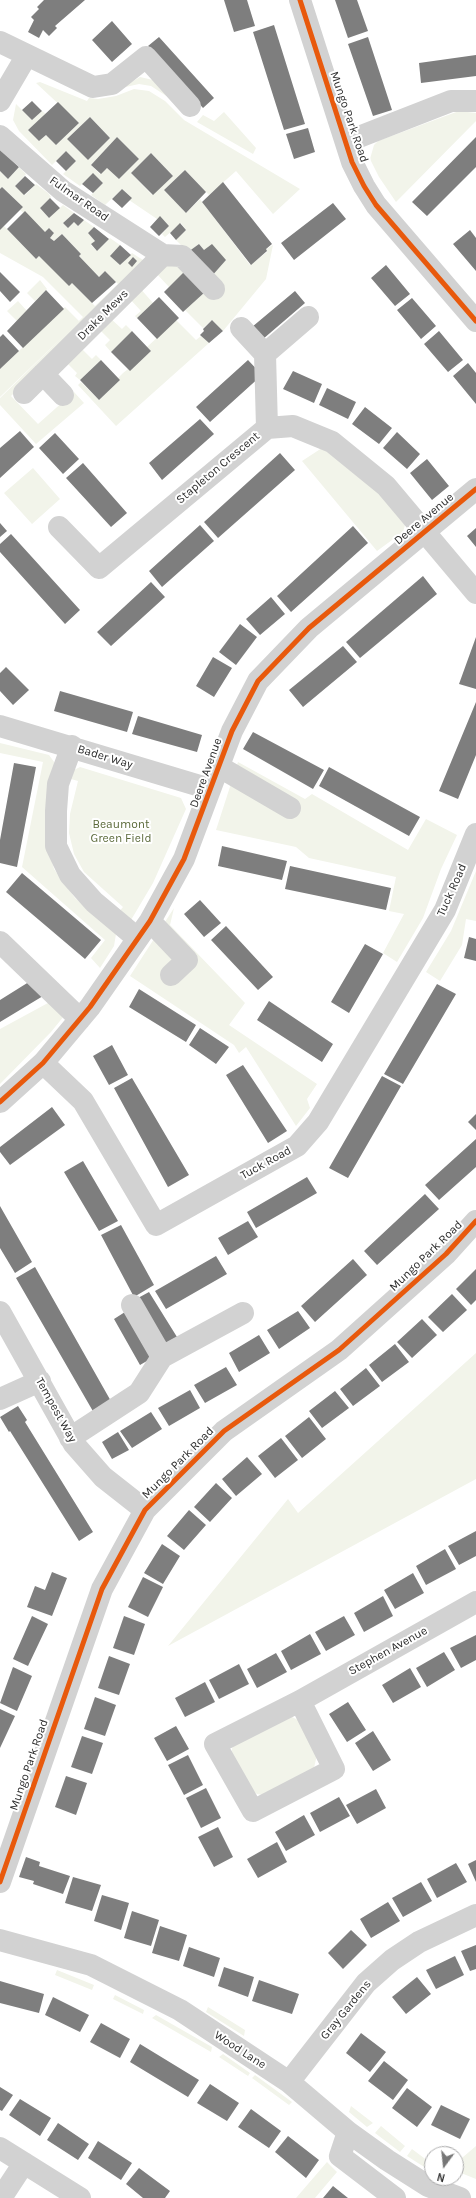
<!DOCTYPE html>
<style>
body{margin:0}
#map{position:relative;width:476px;height:2198px;overflow:hidden;background:#fff;font-family:Karla,sans-serif}
canvas{display:block}
.north{position:absolute;left:424px;top:2146px;width:40px;height:40px;box-sizing:border-box;background:#fff;border:1px solid #ababab;border-radius:50%;rotate:195deg;font-size:11px;font-weight:700;line-height:16px;text-align:center;color:#2d2d2d}
.north::after{content:'';display:block;margin:auto;width:14px;height:18px;background:#767676;clip-path:polygon(50% 0,100% 100%,50% 72%,0 100%)}
</style>
<div id="map">
<canvas width="476" height="2198"></canvas>
<div class="north">N</div>
</div>
<script>
const context = document.querySelector('canvas').getContext('2d');
context.lineJoin = 'round';
function fillPath(path, color) {
  context.fillStyle = color;
  context.fill(path, 'evenodd');
}
function toPath(rows) {
  const path = new Path2D();
  for (const r of rows) {
    path.moveTo(r[0], r[1]);
    for (let i = 2; i < r.length; i += 2) path.lineTo(r[i], r[i + 1]);
  }
  return path;
}
function stroke(path, color, width, dash) {
  context.strokeStyle = color;
  context.lineWidth = width;
  context.lineCap = dash ? 'butt' : 'round';
  context.setLineDash(dash || []);
  context.stroke(path);
}
function drawText(font, color, halo, rows, align = 'center') {
  context.font = font + ' Karla,sans-serif';
  context.lineWidth = 4;
  context.setLineDash([]);
  context.textBaseline = 'middle';
  context.strokeStyle = halo;
  context.fillStyle = color;
  for (const [text, x, y, turn = 0] of rows) {
    context.save();
    context.translate(x, y);
    context.rotate((+turn || 0) * Math.PI / 180);
    context.textAlign = isNaN(turn) ? turn : align;
    if (halo) context.strokeText(text, 0, 0);
    context.fillText(text, 0, 0);
    context.restore();
  }
}
const green = toPath([
 [140,77,153,80,171,99,151,86,139,84,121,88],
 [40,82,87,101,89,98,98,99,116,96,134,89,149,91,165,101,184,120,300,189,273,214,236,171,209,195,185,170,164,190,186,213,200,199,250,265,267,252,266,249,273,245,266,279,223,331,212,320,203,328,185,310,205,292,214,300,225,289,211,277,226,260,204,250,199,244,188,252,176,240,186,230,181,223,165,237,162,234,169,226,160,217,157,219,129,200,131,197,122,189,105,205,91,195,103,183,93,174,80,186,63,174,76,161,66,151,52,165,19,131,13,120,16,104,32,120,42,111,46,114,28,130,39,141,46,135,56,145,79,123,36,83],
 [90,117,110,138,88,160,67,139],
 [117,137,139,159,119,179,107,168,100,174,91,165],
 [151,153,173,176,152,195,131,173],
 [459,111,476,113,476,121,396,202,379,177,370,159,374,145,378,141],
 [224,112,256,148,253,154,197,122,203,115,214,121],
 [19,167,26,174,15,186,25,195,36,184,48,193,51,197,40,208,49,218,63,205,74,213,63,223,68,228,74,222,78,226,84,220,94,227,88,233,95,241,91,245,97,251,110,238,120,245,111,256,120,265,132,253,143,260,142,270,11,396,38,424,74,392,84,403,36,444,0,405,0,398,83,317,43,277,0,253,0,229,4,226,36,259,39,256,72,283,95,306,118,284,105,271,99,277,79,256,81,254,62,234,54,241,50,238,54,233,49,228,45,232,20,210,23,207,2,187,0,189,0,171,8,179],
 [171,263,186,271,169,287,155,272],
 [40,280,47,289,35,301,27,293],
 [139,287,153,303,137,318,135,316,141,311,129,298],
 [18,301,27,311,17,321,7,311],
 [65,307,79,321,0,397,0,369],
 [109,317,122,329,126,325,132,331,111,352,105,345,110,340,98,328],
 [176,320,196,340,201,336,209,343,116,426,78,385,81,382,99,400,120,380,118,378,123,373,151,351,147,347],
 [79,346,92,359,96,355,101,360,80,380,75,376,77,373,64,360],
 [325,446,361,472,405,525,403,532,377,551,302,461],
 [33,468,60,499,32,524,4,493],
 [0,743,49,755,57,766,46,839,54,869,75,898,116,934,114,946,100,968,91,958,105,940,22,867,43,762,0,753],
 [238,762,305,799,312,794,408,850,426,819,457,835,441,869,423,918,397,962,383,953,404,914,389,911,396,877,309,858,296,847,216,830],
 [80,767,181,798,186,809,153,883,131,920,118,913,123,907,84,872,74,854,69,833,70,814,78,781,71,779,74,770],
 [476,871,476,921,466,919,462,945,440,981,426,972,451,931],
 [174,908,170,925,245,1003,229,1025,317,1084,307,1099,310,1108,296,1126,246,1047,239,1053,234,1045,130,976],
 [59,997,73,1005,51,1032,0,1084,0,1029],
 [476,1353,476,1479,168,1646,288,1499,298,1513],
 [290,1716,298,1720,317,1755,313,1772,263,1795,257,1794,250,1790,231,1754,233,1744],
 [57,1970,94,1985,92,1990,55,1975],
 [115,1995,144,2010,143,2014,113,1999],
 [208,2007,245,2030,244,2036,206,2012],
 [156,2015,212,2047,211,2052,152,2018],
 [223,2054,250,2073,248,2076,219,2057],
 [255,2075,292,2102,289,2105,252,2078],
 [351,2106,373,2123,367,2127,349,2112],
 [381,2126,405,2146,400,2152,375,2133],
 [476,2146,476,2179,456,2171,456,2163],
 [412,2149,432,2164,432,2172,407,2156],
 [327,2162,337,2172,315,2198,296,2198]
]);
const building = toPath([
 [44,0,85,0,55,26,57,28,49,36,43,30,39,38,28,32,34,20,31,17,39,9,37,7],
 [224,0,247,0,255,26,234,32],
 [335,0,357,0,368,31,348,38],
 [112,21,132,44,112,62,92,40],
 [274,25,305,124,284,130,253,32],
 [159,37,214,98,203,108,148,46],
 [368,37,392,110,373,116,348,44],
 [476,55,476,76,421,83,419,63],
 [32,101,42,111,32,120,22,110],
 [58,102,79,123,56,145,46,135,39,141,28,130],
 [90,117,110,138,88,160,67,139],
 [308,128,315,152,294,159,286,134],
 [117,137,139,159,119,179,107,168,101,174,91,165],
 [476,137,476,167,427,216,412,202],
 [0,149,19,167,8,179,0,171],
 [66,151,76,161,66,171,56,161],
 [151,153,173,176,153,195,131,173],
 [185,170,206,192,186,213,164,190],
 [93,173,103,183,93,193,82,184],
 [25,176,35,185,24,195,15,186],
 [223,182,272,244,266,249,267,251,251,265,202,202],
 [2,187,23,207,0,230,0,189],
 [122,189,132,198,122,208,112,199],
 [50,198,60,208,49,218,40,208],
 [333,203,346,219,294,260,281,243],
 [25,211,45,232,49,228,54,233,50,238,54,241,62,234,81,254,79,256,99,277,105,271,116,282,92,303,72,283,69,286,39,256,36,259,7,229],
 [74,213,84,220,78,226,74,222,68,228,63,223],
 [160,216,169,226,159,236,150,227],
 [180,223,186,230,176,240,170,233],
 [94,227,109,239,97,251,91,244,95,241,88,233],
 [470,230,476,238,476,271,453,244],
 [199,244,204,250,212,244,226,260,211,277,188,252],
 [120,245,131,255,120,265,110,256],
 [133,257,137,261,132,267,128,263],
 [386,265,410,294,395,306,371,278],
 [185,271,205,292,183,312,164,292],
 [0,272,20,292,10,302,0,291],
 [46,290,64,309,23,348,7,331],
 [295,291,305,303,263,339,252,327],
 [159,297,179,318,157,339,137,318],
 [412,298,436,326,421,339,397,310],
 [212,320,223,331,209,343,200,335,204,331,203,329],
 [132,331,151,351,130,371,111,352],
 [439,331,463,360,448,372,424,344],
 [3,334,19,351,0,369,0,337],
 [101,360,120,380,99,400,80,380],
 [248,360,262,375,210,422,196,407],
 [468,363,476,373,476,404,453,376],
 [293,371,322,384,314,403,283,389],
 [327,388,356,402,348,419,319,405],
 [365,407,392,428,379,444,352,424],
 [200,419,214,434,162,480,149,463],
 [20,431,34,447,0,478,0,448],
 [397,432,420,454,407,469,383,448],
 [55,433,79,459,63,474,39,448],
 [280,453,295,470,218,538,204,522],
 [427,459,449,486,432,500,410,473],
 [83,463,127,513,111,527,66,478],
 [0,523,7,531,0,537],
 [200,525,214,541,162,587,149,571],
 [353,526,368,543,291,612,277,596],
 [476,528,476,547,467,536],
 [11,534,80,610,65,624,0,552,0,544],
 [423,576,437,594,360,658,346,642],
 [151,582,165,597,111,646,97,632],
 [271,597,285,614,260,635,246,619],
 [240,624,257,637,236,665,219,652],
 [476,637,476,689,459,684],
 [343,646,357,662,303,707,289,690],
 [213,657,232,668,214,697,196,686],
 [6,667,29,690,13,705,0,691,0,673],
 [60,691,133,712,127,732,54,711],
 [476,702,476,755,458,799,439,791],
 [138,716,202,735,197,752,132,734],
 [253,732,324,770,313,789,243,749],
 [14,763,36,767,17,867,0,863,0,840],
 [329,767,420,817,409,836,319,786],
 [222,846,287,861,282,880,218,866],
 [290,866,391,888,386,910,285,889],
 [22,873,101,940,85,959,6,892],
 [200,900,221,923,204,937,184,914],
 [226,926,273,977,258,990,211,940],
 [469,937,476,939,476,961,464,958],
 [365,944,383,954,349,1013,331,1002],
 [32,980,43,996,0,1022,0,1000],
 [437,984,456,994,403,1084,384,1074],
 [139,989,196,1025,186,1042,129,1007],
 [269,1001,333,1044,322,1062,257,1020],
 [200,1028,229,1047,216,1064,189,1045],
 [112,1045,128,1075,109,1085,93,1056],
 [243,1065,287,1131,268,1143,226,1075],
 [382,1076,401,1086,348,1178,329,1168],
 [132,1078,189,1175,168,1187,114,1088],
 [52,1107,65,1125,10,1165,0,1152,0,1147],
 [476,1114,476,1130,468,1122],
 [476,1139,476,1167,439,1200,425,1185],
 [83,1161,118,1221,99,1231,64,1172],
 [307,1177,317,1193,256,1228,247,1212],
 [425,1194,439,1209,377,1265,364,1251],
 [0,1206,32,1262,15,1273,0,1248],
 [248,1221,258,1237,228,1255,218,1238],
 [121,1225,154,1285,134,1297,101,1235],
 [216,1256,227,1274,166,1309,155,1291],
 [353,1259,367,1275,315,1322,301,1306],
 [35,1267,112,1403,94,1413,16,1278],
 [476,1269,476,1300,471,1305,456,1289],
 [149,1292,177,1337,166,1343,138,1298],
 [452,1294,467,1310,443,1332,428,1317],
 [298,1311,310,1328,279,1349,267,1330],
 [125,1312,152,1358,140,1365,114,1319],
 [422,1319,437,1335,412,1358,397,1342],
 [259,1335,270,1353,239,1372,229,1353],
 [395,1344,409,1362,382,1382,369,1365],
 [226,1367,237,1385,205,1403,194,1385],
 [366,1368,380,1386,353,1406,340,1389],
 [190,1390,200,1408,169,1426,158,1408],
 [335,1391,349,1408,322,1428,309,1411],
 [18,1406,27,1420,25,1422,93,1532,79,1541,10,1431,9,1432,0,1417],
 [151,1412,162,1429,132,1448,120,1431],
 [309,1417,326,1439,302,1458,285,1436],
 [118,1432,129,1450,112,1459,102,1442],
 [281,1438,298,1460,275,1478,258,1456],
 [247,1457,262,1474,236,1496,222,1479],
 [216,1483,232,1498,210,1522,194,1507],
 [189,1510,206,1525,184,1550,167,1536],
 [476,1531,476,1556,459,1565,448,1546],
 [162,1544,180,1556,163,1584,144,1573],
 [445,1549,456,1569,426,1585,416,1566],
 [52,1572,67,1578,52,1616,27,1607,35,1586,45,1590],
 [413,1573,424,1593,395,1609,384,1590],
 [143,1577,163,1587,148,1617,128,1607],
 [383,1596,393,1616,364,1632,354,1613],
 [32,1616,48,1624,28,1666,13,1659],
 [124,1616,145,1624,134,1655,113,1648],
 [344,1616,355,1635,326,1651,315,1632],
 [310,1634,321,1654,291,1670,281,1651],
 [476,1635,476,1660,461,1668,450,1648],
 [444,1652,455,1670,427,1687,416,1668],
 [276,1653,287,1672,257,1688,247,1669],
 [109,1656,130,1664,119,1695,98,1688],
 [239,1664,249,1684,219,1699,209,1680],
 [13,1667,32,1676,17,1711,0,1703],
 [410,1668,421,1687,393,1703,382,1685],
 [205,1682,215,1702,185,1717,175,1698],
 [95,1697,116,1705,105,1736,84,1729],
 [348,1702,366,1730,347,1742,329,1714],
 [0,1709,15,1716,0,1748],
 [176,1726,189,1749,167,1761,154,1738],
 [373,1731,391,1760,373,1771,355,1743],
 [82,1736,103,1743,92,1774,71,1767],
 [188,1755,203,1785,184,1795,168,1765],
 [66,1776,87,1783,76,1815,55,1807],
 [206,1788,221,1818,201,1828,186,1798],
 [376,1789,386,1808,357,1824,346,1805],
 [339,1797,350,1816,320,1832,310,1813],
 [304,1815,315,1835,286,1851,275,1832],
 [218,1827,233,1857,214,1867,198,1837],
 [277,1842,287,1862,258,1878,247,1859],
 [26,1857,40,1862,39,1866,70,1876,63,1894,33,1884,34,1881,19,1877],
 [476,1860,476,1882,468,1864],
 [456,1863,467,1882,437,1898,427,1879],
 [73,1877,101,1885,92,1911,65,1903],
 [421,1882,432,1901,403,1917,392,1898],
 [102,1895,129,1903,121,1930,94,1921],
 [388,1902,400,1921,371,1938,360,1919],
 [132,1911,159,1920,151,1946,124,1938],
 [160,1926,187,1935,179,1961,152,1953],
 [351,1930,367,1945,343,1969,328,1953],
 [476,1945,476,1969,470,1971,461,1951],
 [189,1947,220,1958,214,1977,183,1966],
 [455,1956,464,1975,436,1989,426,1970],
 [224,1967,254,1977,248,1997,218,1986],
 [417,1977,431,1994,406,2014,392,1997],
 [259,1980,299,1994,292,2014,252,2001],
 [0,1981,44,1994,39,2013,0,2003],
 [53,1997,89,2015,80,2032,45,2015],
 [101,2023,130,2039,120,2058,90,2042],
 [361,2033,386,2052,370,2072,346,2053],
 [140,2044,199,2080,188,2097,130,2062],
 [384,2061,408,2080,393,2100,368,2081],
 [210,2084,239,2103,227,2121,197,2103],
 [0,2087,13,2095,2,2111,0,2110],
 [407,2088,432,2107,417,2127,392,2108],
 [20,2099,51,2118,40,2136,9,2115],
 [441,2105,470,2119,460,2139,431,2125],
 [251,2109,281,2131,269,2148,238,2127],
 [58,2123,89,2144,78,2160,47,2140],
 [288,2136,319,2160,306,2178,275,2152],
 [98,2141,132,2163,121,2180,88,2158],
 [139,2168,170,2191,165,2198,143,2198,126,2184],
 [333,2186,348,2198,323,2198]
]);
const minor = toPath([
 [300,0,352,162,364,186,376,205,476,321],
 [0,42,93,87,112,84,146,57,190,106],
 [0,101,27,55],
 [0,136,63,191,163,255],
 [346,142,451,101,476,101],
 [163,255,182,256,214,289],
 [241,328,265,354],
 [43,374,63,395],
 [24,393,163,255],
 [267,428,265,354,308,317],
 [59,527,99,568,267,428,293,426,332,442,386,486,476,593],
 [0,726,210,789],
 [72,746,58,784,56,811,56,846,70,875,94,902,137,938],
 [218,766,290,808],
 [150,921,187,960,171,975],
 [0,942,80,1019],
 [43,1063,83,1101,156,1225,297,1146,318,1122,445,910,476,834],
 [0,1102,43,1063,90,1007,150,921,184,859,232,731,258,681,309,628,476,489],
 [132,1305,162,1357],
 [0,1312,74,1444,103,1477,145,1510],
 [0,1399,40,1381],
 [70,1438,139,1393,162,1357,243,1313],
 [300,1701,334,1769,253,1811,215,1744,300,1701,476,1602],
 [0,1882,102,1589,145,1510,224,1431,339,1350,446,1254,476,1221],
 [0,1940,91,1965,180,2010,289,2082,348,2132,387,2160,428,2186,460,2198],
 [289,2082,366,1983,392,1960,419,1942,476,1915],
 [348,2132,340,2156,395,2198],
 [0,2148,80,2198],
 [1,2198,24,2163]
]);
const cycleway = toPath([
 [300,0,352,162,364,186,376,205,476,321],
 [0,1102,43,1063,90,1007,150,921,184,859,232,731,258,681,309,628,476,489],
 [0,1882,102,1589,145,1510,224,1431,339,1350,446,1254,476,1221]
]);
const streetNames = [
 ["Mungo Park Road",349,117,71],
 ["Fulmar Road",79,199,35],
 ["Drake Mews",103,315,-45],
 ["Stapleton Crescent",218,468,-40],
 ["Deere Avenue",424,519,-40],
 ["Bader Way",105,757,17],
 ["Deere Avenue",206,773,-70],
 ["Tuck Road",452,890,-66],
 ["Tuck Road",266,1163,-29],
 ["Mungo Park Road",426,1256,-44],
 ["Tempest Way",56,1410,61],
 ["Mungo Park Road",178,1463,-45],
 ["Stephen Avenue",388,1651,-29],
 ["Mungo Park Road",29,1765,-71],
 ["Gray Gardens",346,2010,-51],
 ["Wood Lane",240,2050,33]
];
const parkNames = [
 ["Beaumont",121,825],
 ["Green Field",121,839]
];
fillPath(green, '#f2f4ea');
fillPath(building, '#7e7e7e');
stroke(minor, '#d2d2d2', 22);
stroke(cycleway, '#e8590c', 5);
drawText('12px', '#2d2d2d', '#fff', streetNames);
drawText('12px', '#5a6939', '#fff', parkNames);
</script>
